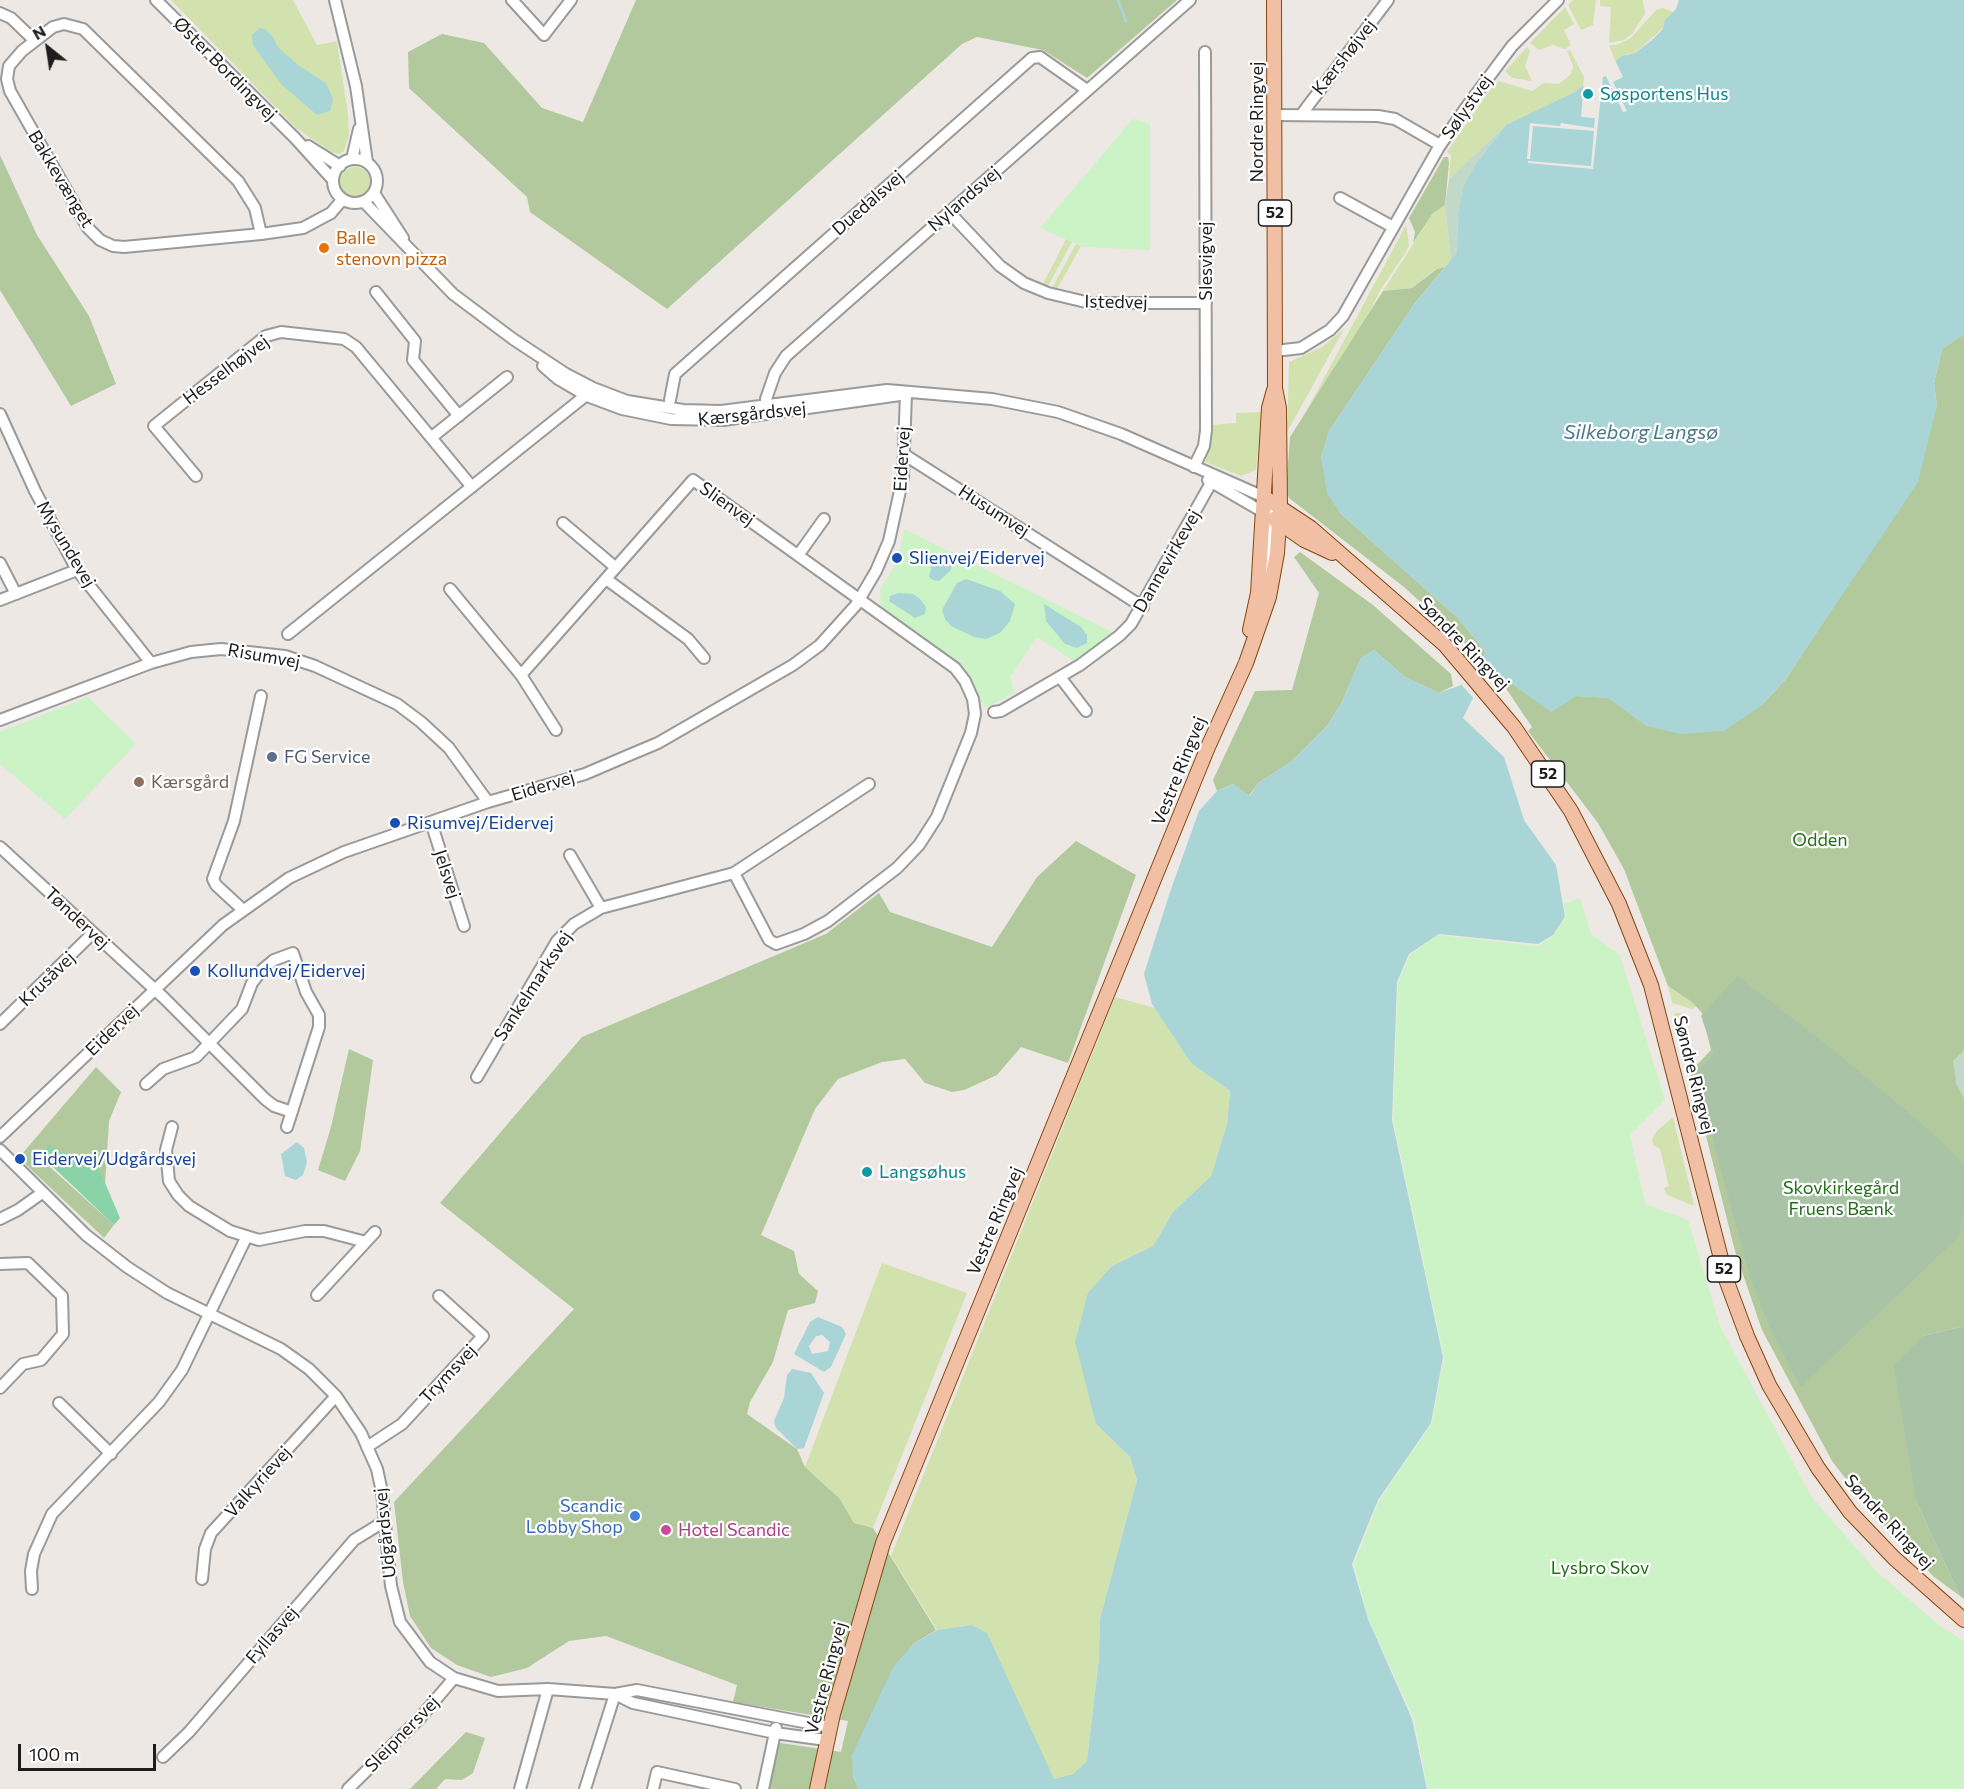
<!DOCTYPE html>
<meta charset="utf-8">
<style>
body{margin:0}
#map{position:relative;width:1964px;height:1789px;overflow:hidden;background:#ede8e4;font-family:Commissioner,sans-serif}
canvas{display:block}
.north{position:absolute;left:18px;top:18px;width:60px;height:60px;-webkit-text-stroke:4px #fff;paint-order:stroke;rotate:330deg;font-size:16px;font-weight:700;line-height:24px;text-align:center;color:#1d1d1d}
.north::after{content:'';display:block;margin:auto;width:21px;height:27px;background:#1d1d1d;clip-path:polygon(50% 0,100% 100%,50% 72%,0 100%)}
.scale{position:absolute;left:18px;top:1744px;width:138px;height:27px;box-sizing:border-box;border:3px solid #1d1d1d;border-top:0;padding-left:8px;font-size:18px;line-height:21px;white-space:nowrap;color:#1d1d1d;-webkit-text-stroke:4px #fff;paint-order:stroke}
</style>
<div id="map">
<canvas width="1964" height="1789"></canvas>
<div class="north">N</div>
<div class="scale">100 m</div>
</div>
<script>
const context = document.querySelector('canvas').getContext('2d');
context.lineJoin = 'round';
function fillPath(path, color) {
  context.fillStyle = color;
  context.fill(path, 'evenodd');
}
function toPath(rows) {
  const path = new Path2D();
  for (const r of rows) {
    if (r.length === 3) {
      path.moveTo(r[0] + r[2], r[1]);
      path.arc(r[0], r[1], r[2], 0, 2 * Math.PI);
      continue;
    }
    path.moveTo(r[0], r[1]);
    for (let i = 2; i < r.length; i += 2) path.lineTo(r[i], r[i + 1]);
  }
  return path;
}
function stroke(path, color, width, dash) {
  context.strokeStyle = color;
  context.lineWidth = width;
  context.lineCap = dash ? 'butt' : 'round';
  context.setLineDash(dash || []);
  context.stroke(path);
}
function drawText(font, color, halo, rows, align = 'center') {
  context.font = font + ' Commissioner,sans-serif';
  context.lineWidth = 4.5;
  context.setLineDash([]);
  context.textBaseline = 'middle';
  context.strokeStyle = halo;
  context.fillStyle = color;
  for (const [text, x, y, turn = 0] of rows) {
    context.save();
    context.translate(x, y);
    context.rotate((+turn || 0) * Math.PI / 180);
    context.textAlign = isNaN(turn) ? turn : align;
    if (halo) context.strokeText(text, 0, 0);
    context.fillText(text, 0, 0);
    context.restore();
  }
}
const grass = toPath([
 [171,0,293,0,317,45,337,41,348,114,349,135,344,151,340,154,331,152,296,128],
 [1573,0,1596,0,1593,25,1581,30,1568,5],
 [1600,0,1643,0,1645,14,1632,34,1624,40,1609,43,1611,7,1600,6],
 [1565,7,1574,24,1564,30,1571,45,1565,49,1553,45,1539,50,1530,43],
 [1663,8,1673,12,1663,28,1635,53,1627,54,1616,63,1609,45,1616,45,1630,39,1656,10],
 [1527,47,1530,51,1525,66,1532,81,1512,78,1505,71],
 [1570,50,1584,77,1583,87,1555,104,1506,125,1449,179,1451,155,1447,152,1493,86,1499,81,1532,91,1544,83,1559,84,1571,74,1573,66,1567,51],
 [355,182,15],
 [1445,205,1451,261,1445,267,1436,269,1412,288,1383,291,1433,213],
 [1406,225,1409,245,1406,252,1381,289,1360,331,1302,419],
 [1066,239,1072,242,1048,286,1043,284],
 [1076,244,1081,246,1057,289,1052,288],
 [1344,329,1287,432,1289,362,1322,347],
 [1263,412,1256,470,1241,476,1205,462,1211,425,1236,423,1236,413],
 [1668,986,1692,1002,1696,1006,1692,1009,1672,1003],
 [1115,997,1155,1008,1191,1063,1230,1091,1227,1124,1211,1176,1173,1212,1153,1246,1112,1266,1096,1424,1130,1457,1137,1480,1100,1619,1099,1658,1087,1761,1073,1774,1054,1779,972,1625,937,1630,891,1556],
 [1674,1013,1681,1013,1685,1038,1694,1051,1694,1057,1688,1062],
 [1673,1117,1694,1204,1692,1205,1667,1195,1664,1188,1669,1186,1660,1149,1653,1145,1652,1139,1657,1131],
 [882,1263,967,1293,873,1528,854,1523,840,1499,805,1467]
]);
const forest = toPath([
 [636,0,1177,0,1087,78,1043,50,977,37,962,44,667,309,530,212,527,197,409,88,408,52,442,34,484,43,542,108,583,122],
 [0,155,37,235,89,316,116,384,71,406,0,290],
 [1444,157,1448,157,1449,163,1445,205,1433,213,1413,243,1415,232,1409,218],
 [1445,267,1415,303,1329,431,1321,458,1340,513,1459,619,1485,651,1484,661,1404,587,1289,498,1286,491,1290,437,1383,291,1412,288,1437,269],
 [1964,334,1964,1326,1923,1336,1916,1501,1960,1596,1933,1576,1873,1514,1832,1461,1762,1330,1735,1251,1690,1072,1711,1050,1702,1013,1692,1002,1668,986,1624,869,1598,823,1528,731,1532,727,1499,678,1577,696,1761,706,1786,679,1833,607,1937,406,1934,383,1942,349],
 [1300,552,1373,605,1451,674,1453,686,1439,693,1405,677,1374,650,1361,658,1341,704,1327,726,1291,762,1258,783,1249,796,1233,784,1217,791,1213,780,1255,691,1292,690,1319,593,1294,557],
 [1076,841,1136,875,1068,1063,1021,1047,997,1075,964,1090,952,1092,925,1083,905,1059,882,1062,838,1079,815,1109,761,1235,794,1251,799,1274,818,1291,815,1303,788,1310,773,1362,750,1402,747,1414,797,1449,805,1467,840,1499,854,1523,873,1528,936,1630,913,1644,853,1776,859,1789,764,1789,774,1742,841,1752,848,1721,733,1702,737,1685,606,1636,569,1641,527,1668,491,1677,457,1665,431,1648,410,1616,403,1582,394,1502,574,1309,440,1203,582,1037,826,934,879,893,890,912,992,947,1037,877],
 [349,1049,373,1060,360,1151,345,1181,318,1170,331,1127],
 [96,1067,121,1092,109,1121,105,1185,100,1171,40,1158,114,1225,104,1238,23,1162,26,1157,22,1154],
 [466,1732,485,1738,473,1773,462,1780,445,1779,436,1789,410,1789]
]);
const wetland = toPath([
 [1506,125,1477,162,1458,213,1457,253,1451,261,1445,205,1449,179],
 [1964,1050,1964,1099,1956,1083,1953,1061]
]);
const cemetery = toPath([
 [1737,976,1832,1049,1928,1129,1964,1164,1964,1210,1959,1236,1801,1387,1773,1335,1751,1280,1695,1074,1714,1054,1701,1016],
 [1964,1326,1964,1599,1960,1596,1916,1501,1894,1365,1923,1336]
]);
const park = toPath([
 [1133,119,1150,123,1150,250,1084,247,1040,228],
 [904,529,1114,633,1075,662,1037,637,1010,677,1015,693,985,708,964,667,881,606,880,590,898,561],
 [88,697,136,744,65,819,0,764,0,732],
 [1580,898,1591,934,1620,955,1665,1100,1630,1135,1645,1204,1688,1220,1720,1326,1811,1496,1877,1572,1940,1626,1964,1641,1964,1789,1428,1789,1414,1719,1368,1618,1354,1564,1379,1501,1432,1423,1444,1357,1393,1119,1398,983,1410,955,1439,935,1538,946,1553,936,1566,917,1564,904]
]);
const pitch = toPath([
 [49,1145,60,1152,84,1156,100,1171,120,1218,114,1225,52,1166,40,1158]
]);
const water = toPath([
 [1679,0,1964,0,1964,334,1942,349,1934,383,1937,406,1918,482,1786,679,1761,706,1724,731,1681,734,1646,726,1608,698,1577,696,1551,712,1505,679,1499,678,1493,680,1473,698,1463,718,1504,757,1524,820,1556,865,1565,917,1553,935,1538,944,1439,934,1409,954,1397,982,1392,1120,1443,1357,1431,1423,1378,1500,1352,1564,1368,1619,1412,1719,1427,1789,859,1789,853,1776,852,1755,893,1667,913,1644,937,1630,972,1625,987,1633,1054,1779,1073,1774,1087,1761,1099,1658,1100,1619,1137,1480,1130,1457,1096,1424,1075,1342,1088,1293,1112,1266,1153,1246,1173,1212,1211,1176,1227,1124,1230,1091,1191,1063,1152,1004,1144,974,1170,892,1199,811,1217,791,1233,784,1250,796,1258,783,1291,762,1327,726,1341,704,1361,657,1374,650,1405,677,1439,693,1461,685,1482,667,1485,651,1459,619,1340,513,1327,493,1321,458,1329,431,1415,303,1457,253,1458,213,1464,186,1477,162,1506,125,1575,92,1622,56,1635,53,1652,40,1663,29,1665,20,1676,9],
 [260,28,265,29,273,37,278,47,298,65,326,83,333,99,330,111,317,115,282,85,253,45,252,35],
 [946,555,952,561,951,570,939,581,933,580,929,577,932,564,939,556],
 [966,579,1000,591,1015,604,1010,621,1000,633,986,639,974,637,951,626,945,619,942,610,957,583],
 [898,593,913,594,920,599,926,607,925,614,915,618,889,601,890,596],
 [1044,604,1081,627,1087,635,1087,643,1077,648,1065,644,1046,621],
 [297,1142,304,1148,307,1162,303,1175,296,1180,285,1176,281,1154],
 [818,1317,842,1327,846,1334,831,1367,824,1372,794,1354,810,1322],
 [822,1335,830,1342,828,1351,812,1354,809,1346,816,1336],
 [792,1369,811,1373,824,1393,804,1448,797,1449,776,1428,774,1421,784,1398,787,1375]
]);
const pier = toPath([
 [1615,60,1623,77,1613,82,1627,111,1623,112,1606,76,1603,77,1593,169,1528,163,1528,161,1591,166,1594,131,1533,126,1530,159,1527,159,1530,123,1560,126,1561,123,1594,128,1595,118,1581,117,1584,82],
 [1480,665,1495,682,1475,700,1459,682]
]);
const stream = toPath([
 [1118,0,1126,21]
]);
const minor = toPath([
 [156,0,295,138,333,180],
 [335,0,356,86,367,162],
 [512,0,544,35,571,0],
 [0,13,11,18,35,41],
 [1274,115,1378,116,1395,119,1440,145],
 [1301,115,1388,0],
 [308,146,340,166],
 [355,181,22],
 [352,159,359,129],
 [374,193,403,238],
 [1340,198,1393,227],
 [364,202,453,294,513,339,566,374,593,388,627,401,683,410,721,411,887,390,992,399,1058,412,1121,434,1264,497,1272,517,1268,571],
 [949,212,1000,266,1024,283,1048,293,1090,303,1206,303],
 [261,234,255,208,238,181,83,29,64,24,53,27,22,51,9,66,7,79,10,91,88,228,100,240,113,246,124,247,261,234,303,228,331,213,342,200],
 [376,292,415,341,413,360,459,416],
 [1275,351,1301,348,1330,330,1343,316,1439,147,1465,109,1512,46,1558,0],
 [543,366,558,379,587,396,622,409,671,419,723,420,900,395],
 [670,400,675,374,1032,58,1040,57,1087,90],
 [0,414,35,491,77,570,151,663],
 [766,414,766,399,775,373,786,356,1190,0],
 [432,437,507,377],
 [905,455,1143,607],
 [1194,467,1204,446,1206,430,1205,52],
 [196,476,154,426,266,336,281,332,344,339,356,347,472,487],
 [1208,480,1263,512],
 [563,523,615,567],
 [799,554,824,519],
 [0,563,16,594],
 [606,579,688,639,704,658],
 [450,589,521,675,556,730],
 [0,600,77,570],
 [288,634,590,392],
 [521,675,693,480,955,668,965,681,973,699,975,714,971,733,937,817,919,845,897,868,828,921,804,934,776,944,769,940,734,873],
 [1060,677,1086,711],
 [994,712,1001,711,1080,665,1119,636,1131,624,1211,483],
 [0,720,151,663,191,652,221,649,285,656,315,666,397,704,421,722,449,748,488,802],
 [431,822,464,926],
 [0,847,164,998,265,1099,274,1106,292,1112],
 [570,855,601,908],
 [242,909,216,885,213,879,234,821,261,696],
 [0,1024,93,933],
 [477,1077,557,941,574,924,601,908,734,873,869,784],
 [146,1084,163,1069,196,1057,242,1009,252,983,262,970,274,960,293,953,306,992,319,1015,319,1027,287,1127],
 [172,1127,166,1150,169,1181,178,1195,189,1206,230,1231,259,1240,305,1231,324,1231,366,1242],
 [0,1137,223,925,289,878,344,852,488,802,585,774,627,756,658,743,793,665,820,645,856,605,876,571,889,541,903,477,906,394],
 [0,1150,86,1235,127,1267,167,1293,281,1349,309,1369,336,1396,361,1433,377,1469,382,1492,391,1586,400,1622,430,1662,454,1678,498,1691,548,1689,615,1694,637,1690,829,1727],
 [0,1219,18,1210,42,1193],
 [0,1264,28,1263,62,1296,63,1334,41,1360,23,1364,0,1388],
 [317,1295,375,1232],
 [59,1403,111,1454],
 [367,1447,402,1424,483,1336,439,1296],
 [202,1579,205,1549,211,1533,336,1396],
 [32,1589,31,1571,34,1554,52,1514,159,1402,182,1370,246,1238],
 [615,1694,633,1703,775,1733,826,1740],
 [163,1757,189,1732,354,1540,385,1521],
 [348,1789,420,1718,454,1678],
 [520,1789,548,1689],
 [585,1789,615,1694],
 [653,1789,657,1772,735,1789],
 [763,1789,776,1728]
]);
const major = toPath([
 [1264,497,1311,528,1445,645,1514,727,1571,811,1619,904,1651,985,1727,1282,1747,1336,1769,1385,1818,1468,1850,1512,1894,1558,1964,1620],
 [1274,519,1304,540,1332,553],
 [1250,630,1258,593,1269,408,1274,390],
 [817,1789,833,1714,883,1543,1208,747,1246,663,1269,597,1277,553,1280,507,1279,408,1275,388,1274,0]
]);
const markers = [
 [1588,94,6,"#0f9aa8"],
 [324,248,6,"#e8710a"],
 [897,558,6,"#1a4fb4"],
 [272,757,6,"#5c6f8a"],
 [139,782,6,"#8d6e63"],
 [395,823,6,"#1a4fb4"],
 [195,971,6,"#1a4fb4"],
 [20,1159,6,"#1a4fb4"],
 [867,1172,6,"#0f9aa8"],
 [635,1516,6,"#3f7fe0"],
 [666,1530,6,"#d1479c"]
];
const shields = [
 [1275,213,33],
 [1548,774,33],
 [1724,1269,33]
];
const shieldNames = [
 ["52",1275,213],
 ["52",1548,774],
 ["52",1724,1269]
];
const streetNames = [
 ["Kærshøjvej",1344,57,-52],
 ["Øster Bordingvej",225,69,45],
 ["Sølystvej",1467,107,-55],
 ["Nordre Ringvej",1257,122,-90],
 ["Bakkevænget",61,179,59],
 ["Nylandsvej",964,199,-41],
 ["Duedalsvej",868,203,-41],
 ["Slesvigvej",1206,261,-90],
 ["Istedvej",1116,302,1],
 ["Hesselhøjvej",226,370,-37],
 ["Kærsgårdsvej",752,414,-6],
 ["Eidervej",902,459,-87],
 ["Slienvej",727,504,35],
 ["Husumvej",994,511,33],
 ["Mysundevej",66,544,59],
 ["Dannevirkevej",1167,561,-60],
 ["Søndre Ringvej",1464,644,46],
 ["Risumvej",264,656,10],
 ["Vestre Ringvej",1179,771,-68],
 ["Eidervej",543,786,-17],
 ["Jelsvej",447,874,72],
 ["Tøndervej",77,918,43],
 ["Krusåvej",47,979,-44],
 ["Sankelmarksvej",533,986,-57],
 ["Eidervej",112,1030,-44],
 ["Søndre Ringvej",1694,1075,76],
 ["Vestre Ringvej",995,1221,-67],
 ["Trymsvej",448,1374,-47],
 ["Valkyrievej",258,1482,-48],
 ["Søndre Ringvej",1889,1522,47],
 ["Udgårdsvej",385,1533,-96],
 ["Fyllasvej",272,1635,-49],
 ["Vestre Ringvej",826,1678,-75],
 ["Sleipnersvej",402,1734,-46]
];
const cultureNames = [
 ["Søsportens Hus",1600,94],
 ["Langsøhus",879,1172]
];
const foodNames = [
 ["Balle",336,238],
 ["stenovn pizza",336,259]
];
const transitNames = [
 ["Slienvej/Eidervej",909,558],
 ["Risumvej/Eidervej",407,823],
 ["Kollundvej/Eidervej",207,971],
 ["Eidervej/Udgårdsvej",32,1159]
];
const serviceNames = [
 ["FG Service",284,757]
];
const educationNames = [
 ["Kærsgård",151,782]
];
const parkNames = [
 ["Odden",1820,840],
 ["Skovkirkegård",1841,1188],
 ["Fruens Bænk",1841,1209],
 ["Lysbro Skov",1600,1568]
];
const shopNames = [
 ["Scandic",623,1506],
 ["Lobby Shop",623,1527]
];
const hotelNames = [
 ["Hotel Scandic",678,1530]
];
const waterNames = [
 ["Silkeborg Langsø",1641,432]
];
fillPath(grass, '#d2e2af');
fillPath(forest, '#b2c89d');
fillPath(wetland, '#c2d9ca');
fillPath(cemetery, '#a9c3a7');
fillPath(park, '#cbf3c5');
fillPath(pitch, '#8ad3a8');
fillPath(water, '#a9d5d6');
fillPath(pier, '#ede8e4');
stroke(stream, '#a9d5d6', 3);
stroke(minor, '#9a9a9a', 14);
stroke(major, '#854610', 16);
stroke(minor, '#fff', 10);
stroke(major, '#f1c0a4', 14);
for (const [x, y, r, color] of markers) {
  const dot = new Path2D();
  dot.arc(x, y, r, 0, 2 * Math.PI);
  context.fillStyle = color;
  context.fill(dot);
  stroke(dot, '#fff', 2);
}
for (const [x, y, w] of shields) {
  const box = new Path2D();
  box.roundRect(x - w / 2, y - 13, w, 26, 4.5);
  context.fillStyle = '#fff';
  context.fill(box);
  stroke(box, '#1d1d1d', 1.5);
}
drawText('bold 16px', '#1d1d1d', null, shieldNames);
drawText('18px', '#1d1d1d', '#fff', streetNames);
drawText('18px', '#0d838f', '#fff', cultureNames, 'left');
drawText('18px', '#c56008', '#fff', foodNames, 'left');
drawText('18px', '#164399', '#fff', transitNames, 'left');
drawText('18px', '#4e5e75', '#fff', serviceNames, 'left');
drawText('18px', '#785e54', '#fff', educationNames, 'left');
drawText('18px', '#226e17', '#fff', parkNames);
drawText('18px', '#366cbe', '#fff', shopNames, 'right');
drawText('18px', '#b23c85', '#fff', hotelNames, 'left');
drawText('italic 20px', '#4a798b', '#fff', waterNames);
</script>
